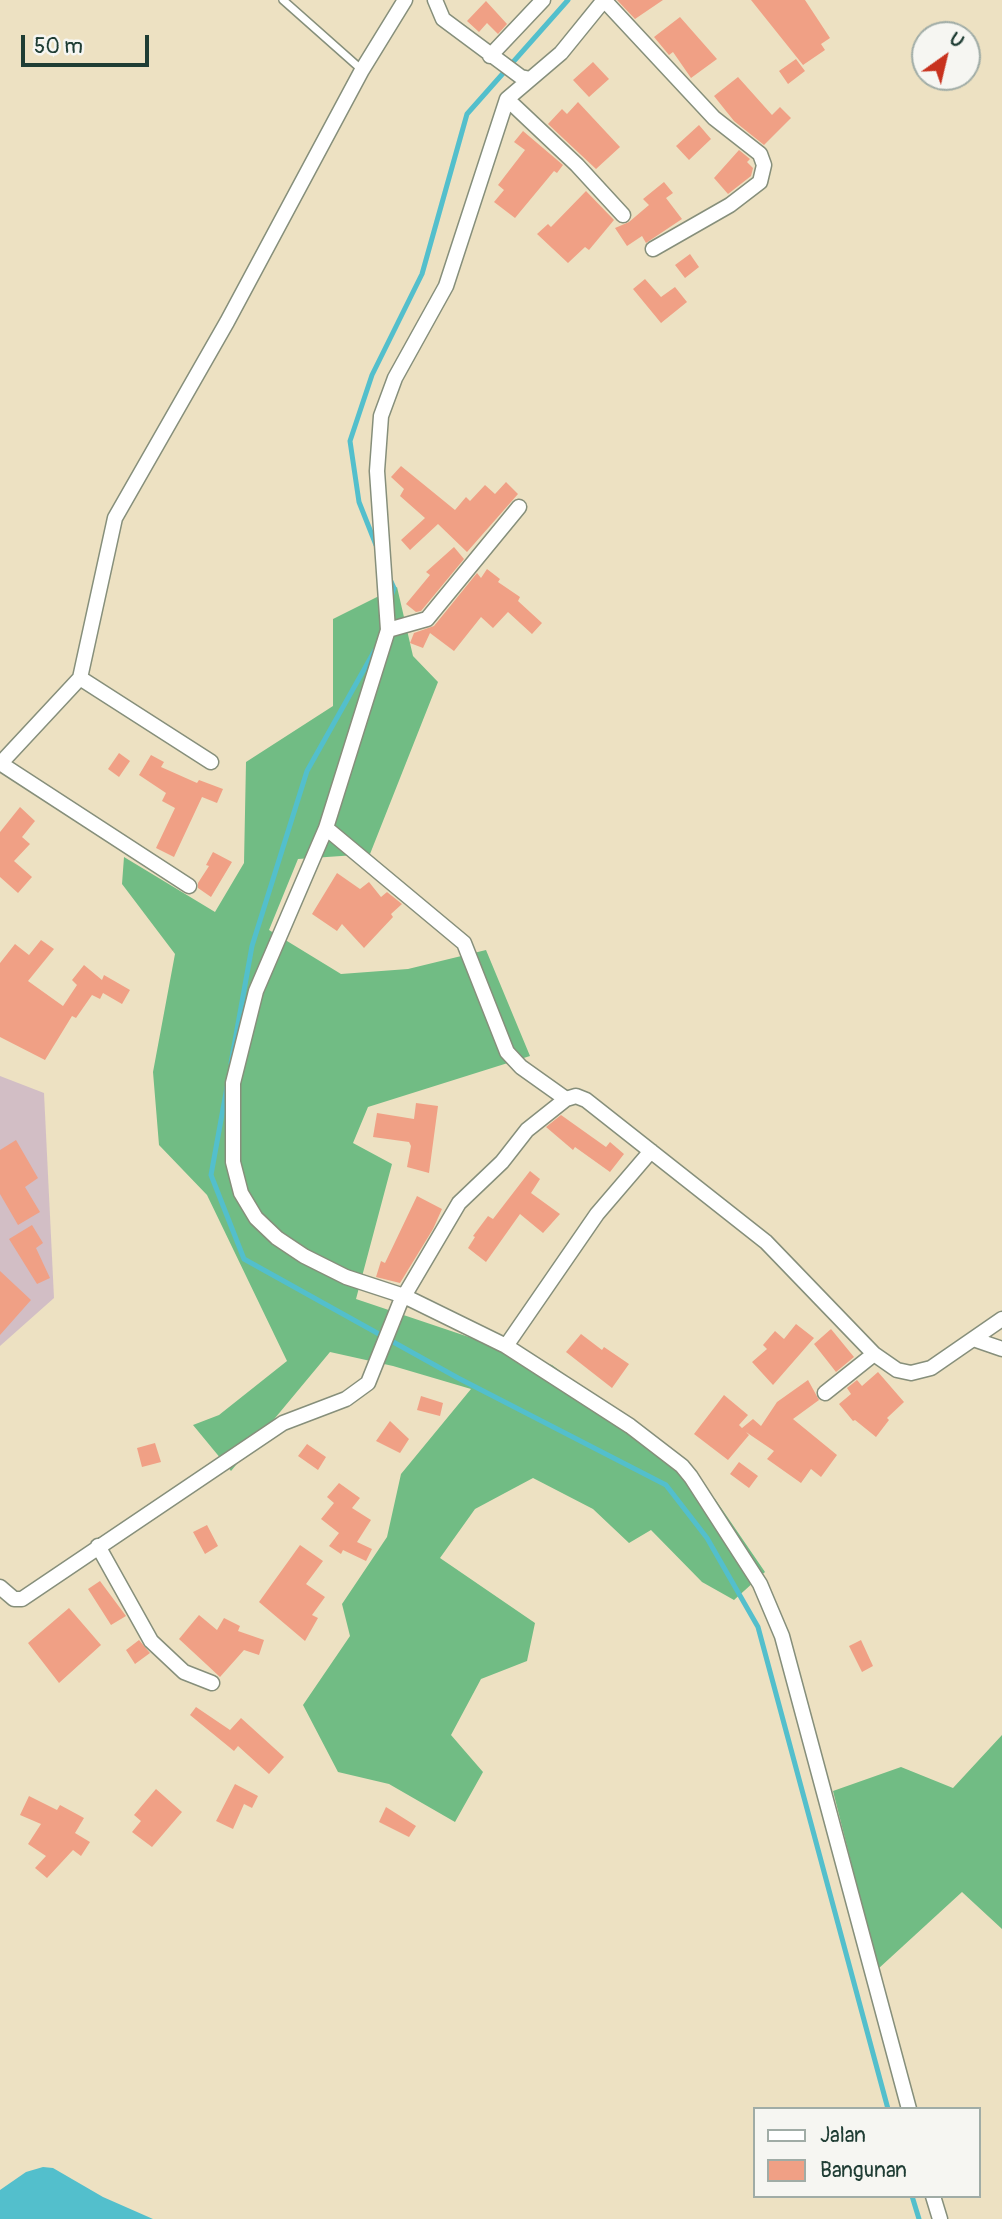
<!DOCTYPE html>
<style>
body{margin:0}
#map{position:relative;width:1002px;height:2219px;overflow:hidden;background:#ede1c2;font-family:Pangolin,sans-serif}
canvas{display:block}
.legend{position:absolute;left:753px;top:2107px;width:228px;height:91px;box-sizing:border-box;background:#f6f6f2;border:2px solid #a0aca6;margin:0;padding:9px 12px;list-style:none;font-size:21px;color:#1f3d34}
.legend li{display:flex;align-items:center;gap:14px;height:35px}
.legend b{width:35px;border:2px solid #a0aca6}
.north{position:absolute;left:911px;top:21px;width:70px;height:70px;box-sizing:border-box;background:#f6f6f2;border:2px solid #a0aca6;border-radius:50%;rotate:34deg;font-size:19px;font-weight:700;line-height:28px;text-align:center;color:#1f3d34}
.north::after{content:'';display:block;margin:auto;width:24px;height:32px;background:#c8321e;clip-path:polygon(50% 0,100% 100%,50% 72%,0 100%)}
.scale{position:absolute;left:21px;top:35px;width:128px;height:32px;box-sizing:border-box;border:4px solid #1f3d34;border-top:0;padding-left:9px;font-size:21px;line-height:24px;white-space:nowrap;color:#1f3d34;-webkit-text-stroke:5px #f6f6f2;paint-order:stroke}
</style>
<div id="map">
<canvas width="1002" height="2219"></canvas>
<ul class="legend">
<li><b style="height:9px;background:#fff"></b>Jalan</li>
<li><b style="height:19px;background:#f0a085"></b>Bangunan</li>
</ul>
<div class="north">U</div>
<div class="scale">50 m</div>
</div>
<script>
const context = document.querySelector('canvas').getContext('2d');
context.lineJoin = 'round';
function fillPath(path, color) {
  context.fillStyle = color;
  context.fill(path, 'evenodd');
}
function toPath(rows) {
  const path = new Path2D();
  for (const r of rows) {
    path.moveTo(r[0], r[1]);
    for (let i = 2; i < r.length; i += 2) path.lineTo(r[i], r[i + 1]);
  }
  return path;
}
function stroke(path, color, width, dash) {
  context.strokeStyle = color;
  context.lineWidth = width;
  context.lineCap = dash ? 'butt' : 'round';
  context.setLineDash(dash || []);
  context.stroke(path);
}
const industrial = toPath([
 [0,1076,44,1093,54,1298,0,1346]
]);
const forest = toPath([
 [397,587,413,656,438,682,370,854,298,859,269,930,341,974,408,969,486,950,530,1056,368,1107,353,1143,392,1164,356,1299,552,1365,611,1409,661,1458,715,1499,765,1572,734,1600,702,1582,651,1530,629,1543,593,1509,533,1478,475,1509,440,1558,535,1623,527,1661,481,1679,451,1735,483,1772,455,1822,389,1784,338,1772,303,1705,350,1636,342,1604,387,1537,401,1474,471,1389,393,1366,330,1352,231,1471,193,1425,219,1415,287,1361,207,1195,159,1145,153,1072,175,954,122,884,124,857,215,912,244,863,246,762,333,706,333,619],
 [1002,1735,1002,1929,962,1892,878,1969,833,1791,901,1767,953,1788]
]);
const water = toPath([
 [43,2167,53,2168,103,2197,153,2219,0,2219,0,2190,26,2172]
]);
const stream = toPath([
 [376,545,359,502,350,441,372,375,422,274,467,114,568,0],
 [389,577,394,588,391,597],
 [231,1063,252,946,307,771,375,650],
 [227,1087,211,1175,244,1259,458,1378,666,1485,707,1538,758,1627,888,2109],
 [912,2196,919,2219]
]);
const building = toPath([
 [617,0,663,0,635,19],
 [751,0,805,0,830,38,821,44,825,50,803,65],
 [486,1,507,24,498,34,487,23,479,32,467,21],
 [680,17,717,59,691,78,673,52,669,55,654,37],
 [796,59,805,71,788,84,779,71],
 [593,62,609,79,589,97,573,80],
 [738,77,772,115,780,107,791,118,764,145,734,121,714,96],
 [578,102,620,147,596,169,548,124,562,109,567,114],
 [699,125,711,139,689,160,676,146],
 [523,131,563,165,557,173,554,171,515,218,494,202,504,190,498,185,525,150,514,142],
 [739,150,750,159,747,162,753,168,751,176,728,194,714,178],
 [664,182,673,193,666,198,682,219,646,243,642,236,627,246,615,228,629,222,649,205,643,199],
 [586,191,614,220,589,250,585,247,568,263,537,234,548,224,551,227],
 [690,254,699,267,685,278,675,265],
 [645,279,661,297,675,287,687,302,661,323,633,289],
 [401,466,455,510,466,497,470,501,485,485,495,494,506,482,518,494,467,552,438,524,410,550,401,540,425,518,400,496,404,489,391,477],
 [454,547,464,559,421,611,416,612,406,604,430,575,426,572],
 [487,569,500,579,498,582,520,597,518,601,542,623,532,634,508,612,493,628,481,617,454,651,430,633,423,648,410,643,414,633,434,626,477,573,481,578],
 [119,753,130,761,119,777,108,769],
 [151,755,164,762,161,767,197,783,199,780,223,789,217,803,202,797,174,857,156,848,175,808,162,801,166,793,139,775],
 [20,807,35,821,22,837,30,844,14,861,32,877,18,893,0,877,0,832],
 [213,852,232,862,211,897,198,888,198,883,209,866,206,865],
 [337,873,360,889,369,882,381,897,387,892,402,904,391,914,393,917,364,948,342,924,337,931,312,914],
 [41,940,54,949,28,981,63,1006,77,985,72,980,84,965,102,980,104,975,130,990,122,1004,103,993,100,999,92,995,76,1018,72,1016,45,1060,0,1037,0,963,15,944,29,955],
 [416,1103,438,1106,429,1173,407,1167,411,1146,409,1142,373,1137,377,1113,414,1119],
 [561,1115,606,1147,610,1142,624,1154,610,1172,575,1147,573,1150,546,1127],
 [16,1140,38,1178,25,1187,40,1212,18,1225,0,1194,0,1150],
 [530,1171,540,1179,531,1193,560,1214,543,1233,520,1214,486,1262,468,1248,475,1237,473,1236,488,1216,493,1219],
 [417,1196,442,1209,433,1229,400,1283,376,1277,381,1261,385,1263],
 [32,1225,43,1243,36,1248,50,1278,37,1284,9,1239],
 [0,1271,31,1300,0,1335],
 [796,1324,814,1338,773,1385,752,1362,767,1349,763,1345,775,1331,784,1339],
 [831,1329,854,1357,836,1372,814,1344],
 [581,1334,602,1350,604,1347,629,1364,612,1388,566,1352],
 [878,1372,904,1402,887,1418,889,1420,876,1437,855,1420,853,1421,839,1404,851,1394,847,1388,857,1380,862,1386],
 [808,1380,819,1400,793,1419,837,1455,821,1477,811,1469,801,1483,767,1459,774,1451,746,1432,749,1435,728,1460,694,1434,724,1395,748,1415,739,1425,742,1428,753,1419,761,1426,777,1402],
 [421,1396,443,1403,440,1416,417,1410],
 [390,1421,409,1439,400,1453,376,1441],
 [155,1443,161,1462,142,1467,137,1448],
 [307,1444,326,1457,318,1470,298,1456],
 [739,1462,758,1476,749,1488,730,1474],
 [339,1483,360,1498,352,1508,371,1520,357,1542,372,1549,366,1561,343,1550,341,1554,329,1546,339,1533,321,1519,334,1503,327,1497],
 [207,1525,218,1546,205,1554,193,1532],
 [300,1545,323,1561,306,1584,325,1597,312,1615,318,1618,305,1641,259,1602],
 [100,1581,126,1616,111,1625,88,1589],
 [69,1608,101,1645,59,1683,28,1643],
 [199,1615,217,1630,224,1618,240,1626,238,1631,264,1640,259,1655,244,1650,220,1677,179,1639],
 [139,1640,150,1653,135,1664,126,1650],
 [861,1640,873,1666,862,1672,849,1646],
 [196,1707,230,1730,241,1718,284,1757,269,1774,238,1746,234,1751,190,1715],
 [235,1784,258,1796,252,1808,244,1804,233,1829,216,1821],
 [156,1789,182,1812,152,1847,132,1832,141,1821,134,1815],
 [29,1796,57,1810,60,1805,84,1818,75,1833,90,1842,81,1856,73,1850,47,1878,35,1868,46,1856,28,1844,41,1824,20,1815],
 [386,1807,416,1826,409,1837,379,1822]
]);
const lane = toPath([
 [283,0,362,70]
]);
const street = toPath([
 [435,0,443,19,521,77,530,79],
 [490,56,543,0],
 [507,99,577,165,623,215],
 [653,249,730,205,760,182,764,165,760,154,714,118,604,0,561,53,507,99,446,286,395,378,381,416,377,471,388,630,326,828,256,991,233,1083,233,1162,241,1193,256,1218,277,1238,304,1256,346,1277,404,1296,506,1346,630,1426,682,1466,691,1477,760,1584,782,1636,909,2109],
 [388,630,427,619,519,507],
 [80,678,211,762],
 [0,763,189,886],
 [0,764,80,678,115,518,227,322,362,70,405,0],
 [326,828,464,943,507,1052,521,1067,566,1099],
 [973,1339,1002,1349],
 [506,1346,597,1214,651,1151],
 [825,1393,874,1354],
 [98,1546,151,1641,184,1672,212,1683],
 [0,1587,14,1599,22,1599,283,1423,346,1399,368,1383,400,1303,459,1203,502,1162,527,1130,566,1099,576,1096,586,1100,766,1242,874,1354,897,1370,911,1373,931,1368,1002,1319],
 [933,2196,940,2219]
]);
fillPath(industrial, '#d2bec5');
fillPath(forest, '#71bc84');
fillPath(water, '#53bfcc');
stroke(stream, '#53bfcc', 5);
fillPath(building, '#f0a085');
stroke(lane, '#868f7b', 10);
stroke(street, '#868f7b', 17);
stroke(lane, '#fff', 7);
stroke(street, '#fff', 14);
</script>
